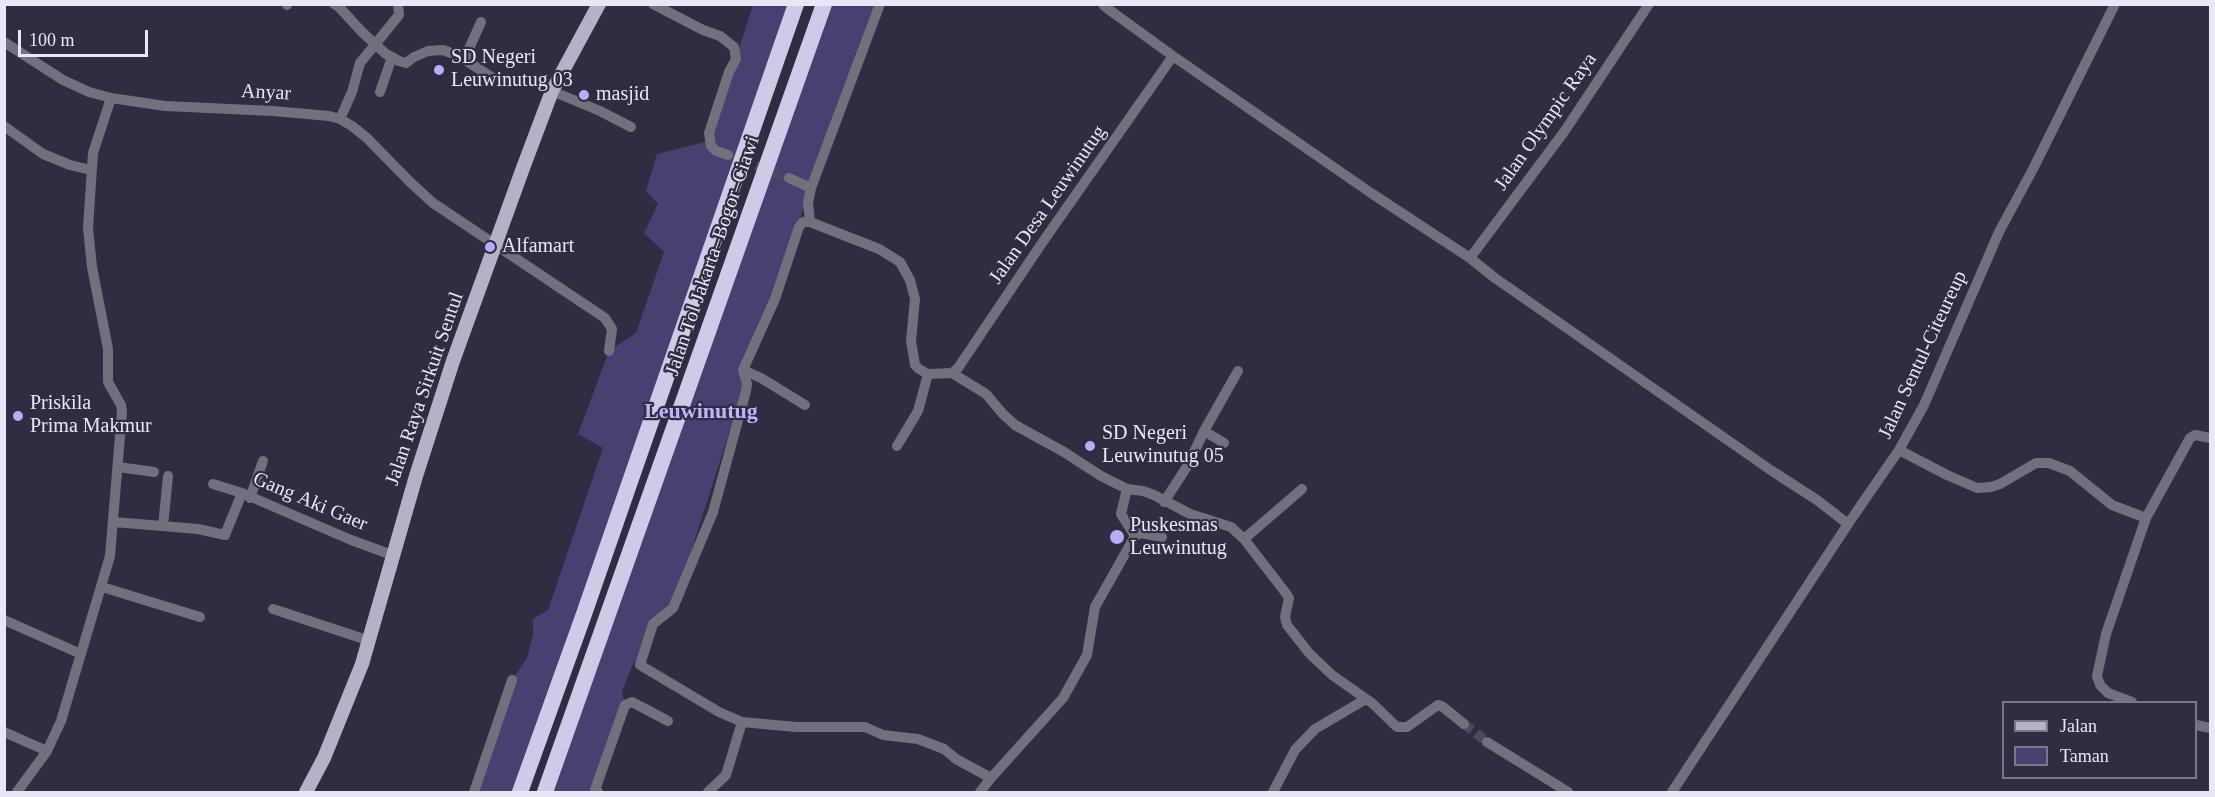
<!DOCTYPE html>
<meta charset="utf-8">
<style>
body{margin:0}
#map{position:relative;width:2215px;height:797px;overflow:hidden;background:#302c42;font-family:Georgia,serif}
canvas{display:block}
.frame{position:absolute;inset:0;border:6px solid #e9e7f6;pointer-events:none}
.legend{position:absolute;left:2002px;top:701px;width:195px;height:78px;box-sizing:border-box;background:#302c42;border:2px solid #7a778a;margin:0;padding:8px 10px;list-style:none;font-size:18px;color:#e9e7f6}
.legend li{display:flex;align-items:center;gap:12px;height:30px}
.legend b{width:30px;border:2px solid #7a778a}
.scale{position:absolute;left:18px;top:30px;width:130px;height:27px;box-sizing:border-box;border:3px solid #e9e7f6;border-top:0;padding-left:8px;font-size:18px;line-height:21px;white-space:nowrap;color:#e9e7f6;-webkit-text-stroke:4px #302c42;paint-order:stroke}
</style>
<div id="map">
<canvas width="2215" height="797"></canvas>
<div class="frame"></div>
<ul class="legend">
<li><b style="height:8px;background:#b4b1c8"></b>Jalan</li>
<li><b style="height:16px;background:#4a3f71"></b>Taman</li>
</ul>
<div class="scale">100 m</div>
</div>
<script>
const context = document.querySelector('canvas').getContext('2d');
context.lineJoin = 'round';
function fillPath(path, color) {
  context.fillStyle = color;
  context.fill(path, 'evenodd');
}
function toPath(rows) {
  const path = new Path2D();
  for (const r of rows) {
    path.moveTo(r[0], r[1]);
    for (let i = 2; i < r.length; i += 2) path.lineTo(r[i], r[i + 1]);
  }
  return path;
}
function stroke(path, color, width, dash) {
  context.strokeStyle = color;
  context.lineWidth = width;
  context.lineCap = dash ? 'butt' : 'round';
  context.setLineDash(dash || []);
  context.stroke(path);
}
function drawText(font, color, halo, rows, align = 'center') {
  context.font = font + ' Georgia,serif';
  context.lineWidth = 4.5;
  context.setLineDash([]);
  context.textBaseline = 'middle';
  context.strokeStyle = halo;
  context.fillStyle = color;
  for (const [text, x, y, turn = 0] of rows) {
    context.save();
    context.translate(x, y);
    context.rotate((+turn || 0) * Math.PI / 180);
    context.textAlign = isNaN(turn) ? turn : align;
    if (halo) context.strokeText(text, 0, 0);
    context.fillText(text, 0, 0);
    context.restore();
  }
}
const green = toPath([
 [753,5,796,5,520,792,474,792,512,680,527,658,533,635,533,619,548,610,603,448,578,434,609,351,636,333,664,252,644,233,658,204,646,191,657,154,709,141],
 [824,5,881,5,826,143,768,312,743,370,746,380,673,608,657,619,640,665,634,662,622,691,625,705,594,792,545,792]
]);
const minorTunnel = toPath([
 [728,155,789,178],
 [1464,724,1487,742]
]);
const minor = toPath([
 [334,4,339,7,362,32,386,54,399,61,406,63,414,57,428,51,443,50,459,56,493,78],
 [653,4,703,30,720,36,734,47,736,59,729,72,709,133,711,146,716,151,728,155],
 [1105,4,1104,6,1173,56,1371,193,1470,258,1495,278,1772,471,1817,500,1848,524],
 [287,5,287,4],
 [4,42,63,80,89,92,111,98,165,106,273,111,329,116,340,119,352,126,367,138,410,182,433,203,605,318,612,329,609,351],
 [464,60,481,22],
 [552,91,600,111,631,127],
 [380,92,392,57],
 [340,119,352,92,360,63,399,15,398,4],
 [4,126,43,154,70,165,91,170],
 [789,178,811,188,808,203,810,222],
 [811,188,880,4],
 [1470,258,1564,132,1649,4],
 [743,370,761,378,805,405],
 [952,373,986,394,1003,414,1015,425,1064,452,1101,476,1127,489,1143,491,1154,495,1190,514,1231,527,1244,539,1285,592,1289,598,1285,617,1287,625,1309,653,1332,675,1372,703,1397,727,1407,727,1438,705,1443,707,1464,724],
 [1204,431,1224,443],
 [897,446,918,411,928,374],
 [1899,450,1947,475,1977,488,1991,487,2000,484,2036,463,2049,463,2070,471,2112,505,2146,518],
 [118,467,154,472],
 [213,484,242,493,351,540,392,555],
 [1127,489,1121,514,1135,536],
 [250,498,263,461],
 [1164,502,1188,465,1204,431,1238,371],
 [114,522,198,529,225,535,242,493],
 [163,526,168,476],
 [1244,539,1302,489],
 [102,587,200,617],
 [273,609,370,641],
 [4,620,81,654],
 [2132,702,2108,693,2100,685,2097,676,2106,634,2146,518,2190,438,2195,435,2210,438],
 [2196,725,2210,728],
 [4,732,47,751],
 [1487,742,1568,792],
 [991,778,956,759,944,749,918,739,883,735,865,727,796,727,742,722,719,712,640,665,653,624,673,608,713,512,746,391,747,384,743,370,775,299,799,227,803,222,810,222,879,249,900,262,910,280,915,299,911,341,915,365,919,369,928,374,952,373,958,368,1042,243,1173,56],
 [17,792,47,751,61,721,110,556,122,412,121,405,108,382,108,349,92,267,88,228,93,153,111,98],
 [474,792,512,680],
 [598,792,595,790,625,705,632,702,668,721],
 [708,792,726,775,742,722],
 [980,792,991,778,1063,698,1087,655,1095,607,1135,536,1141,533,1162,537],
 [1273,792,1295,750,1315,729,1366,699],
 [1672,792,1848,524,1899,450,1924,405,1999,232,2033,169,2115,4]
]);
const major = toPath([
 [306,792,324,758,362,664,416,476,453,361,523,168,552,91,599,4]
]);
const highway = toPath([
 [520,792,584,614,796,4],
 [545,792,824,4]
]);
const markers = [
 [439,70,6,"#b9abf7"],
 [584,95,6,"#b9abf7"],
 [490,247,6,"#b9abf7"],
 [18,416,6,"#b9abf7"],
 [1090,446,6,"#b9abf7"],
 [1117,537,8,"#b9abf7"]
];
const poiNames = [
 ["SD Negeri",451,58],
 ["Leuwinutug 03",451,81],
 ["masjid",596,95],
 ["Alfamart",502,247],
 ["Priskila",30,404],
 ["Prima Makmur",30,427],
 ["SD Negeri",1102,434],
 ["Leuwinutug 05",1102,457],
 ["Puskesmas",1130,526],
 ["Leuwinutug",1130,549]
];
const streetNames = [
 ["Anyar",266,93,3],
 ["Jalan Olympic Raya",1546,122,-55],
 ["Jalan Desa Leuwinutug",1048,205,-55],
 ["Jalan Tol Jakarta–Bogor–Ciawi",713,256,-71],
 ["Jalan Sentul-Citeureup",1923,355,-65],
 ["Jalan Raya Sirkuit Sentul",425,389,-71],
 ["Gang Aki Gaer",310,502,23]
];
const quarterNames = [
 ["Leuwinutug",701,412]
];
fillPath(green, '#4a3f71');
stroke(minorTunnel, '#4c485d', 10, [10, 5]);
stroke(minor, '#72707c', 10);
stroke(major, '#b4b1c8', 14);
stroke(highway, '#cecae7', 16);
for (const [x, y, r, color] of markers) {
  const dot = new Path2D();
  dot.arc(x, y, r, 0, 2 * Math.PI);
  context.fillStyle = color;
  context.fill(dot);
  stroke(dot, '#302c42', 2);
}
drawText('20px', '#e9e7f6', '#302c42', poiNames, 'left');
drawText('20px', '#e9e7f6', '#302c42', streetNames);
drawText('bold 22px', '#c1b4fb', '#302c42', quarterNames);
</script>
